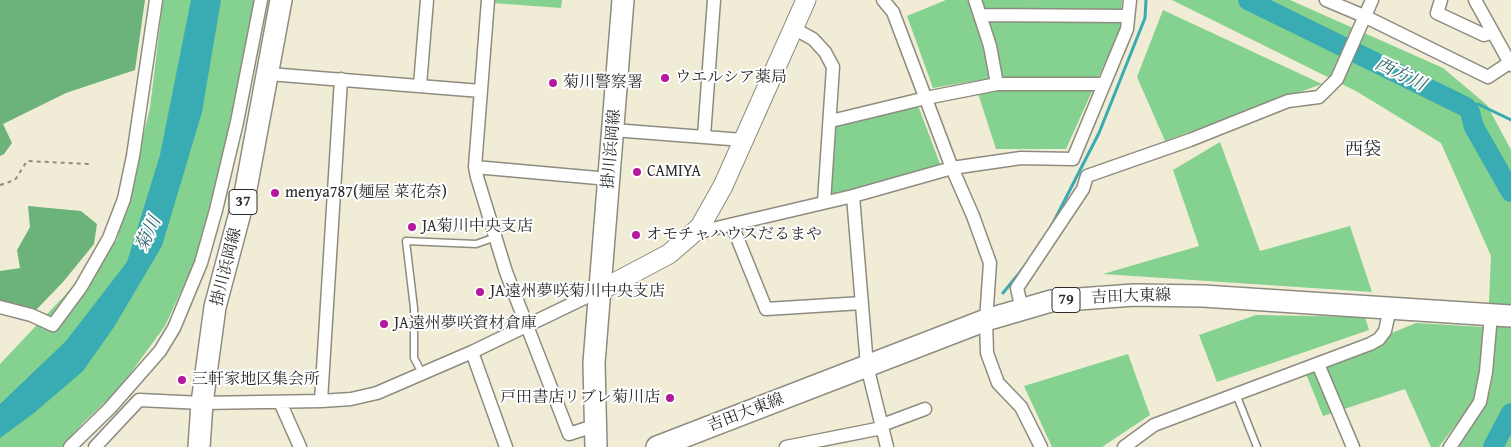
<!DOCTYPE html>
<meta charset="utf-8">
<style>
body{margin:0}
canvas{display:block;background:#f1ecd6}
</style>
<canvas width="1511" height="447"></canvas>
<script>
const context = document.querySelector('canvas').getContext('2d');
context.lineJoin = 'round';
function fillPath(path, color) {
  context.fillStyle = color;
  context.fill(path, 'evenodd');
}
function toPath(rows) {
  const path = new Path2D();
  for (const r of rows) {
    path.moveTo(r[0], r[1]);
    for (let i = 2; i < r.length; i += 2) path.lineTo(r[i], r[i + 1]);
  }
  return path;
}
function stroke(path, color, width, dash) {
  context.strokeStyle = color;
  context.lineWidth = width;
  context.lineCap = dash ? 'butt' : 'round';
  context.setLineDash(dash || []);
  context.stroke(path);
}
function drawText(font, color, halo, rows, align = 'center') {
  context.font = font + ' "Gentium Book Plus","Noto Serif JP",serif';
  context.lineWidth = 4;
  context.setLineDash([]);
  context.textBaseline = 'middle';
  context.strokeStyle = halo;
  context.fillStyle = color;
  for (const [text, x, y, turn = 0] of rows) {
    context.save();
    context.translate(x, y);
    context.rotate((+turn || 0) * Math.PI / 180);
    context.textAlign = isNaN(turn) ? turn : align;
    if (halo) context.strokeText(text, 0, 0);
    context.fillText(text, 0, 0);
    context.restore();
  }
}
const green = toPath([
 [163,0,254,0,225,153,199,252,165,326,119,389,83,423,63,447,0,447,0,364,117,240,150,108],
 [493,0,562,0,561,8,493,3],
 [946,0,1122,0,1120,29,1066,149,996,149,974,81,933,88,907,16],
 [1172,0,1290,0,1443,68,1487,105,1511,150,1511,447,1441,447,1485,392,1491,256,1441,143,1356,91],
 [1163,10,1322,84,1165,141,1137,77],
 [915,106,919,108,940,164,939,169,832,196,828,193,833,129,836,125],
 [1220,142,1260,251,1350,226,1372,292,1103,274,1199,246,1173,170],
 [1256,315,1365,317,1369,330,1217,382,1199,335],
 [1416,323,1483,327,1481,391,1439,447,1431,447,1405,389,1323,416,1304,369],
 [1128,354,1150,415,1102,447,1052,447,1024,386]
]);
const forest = toPath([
 [0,0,145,0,135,70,66,93,3,124,12,143,4,154,0,156],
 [28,206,81,211,97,224,94,244,63,282,35,311,0,301,0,271,20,268,17,250,30,227]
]);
const water = toPath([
 [191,0,221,0,202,112,162,246,114,327,83,371,34,413,0,438,0,404,66,341,127,262,160,155]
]);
const stream = toPath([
 [1466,107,1478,104,1511,120],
 [1052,225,1099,133,1145,18,1146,0],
 [1003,293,1025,266]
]);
const river = toPath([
 [1248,0,1466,107,1470,112,1474,127,1511,192],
 [1493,447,1511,413]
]);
const path = toPath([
 [0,185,15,180,27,161,89,164]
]);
const lane = toPath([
 [422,373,414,358,414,308,406,241,476,244,496,237],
 [1236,394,1257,447]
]);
const street = toPath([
 [488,0,475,167,477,177,506,272,569,434,594,426],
 [883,0,893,12,952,168,973,216,990,263,986,320,987,353,998,383,1021,407,1041,447],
 [975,0,990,46,997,84],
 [1326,0,1364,16,1488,77,1509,63],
 [1441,0,1437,13,1484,35,1493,32],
 [1475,0,1511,65],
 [982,15,1128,16],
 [793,28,813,39,825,52,833,67,824,202],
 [269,74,481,91],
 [420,85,427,0],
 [831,121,926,98,997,84,1104,84],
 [613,130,743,140],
 [704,136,714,0],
 [475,167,609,179],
 [853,196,867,366,887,447],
 [732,225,766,309,862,303],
 [695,233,853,196,952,168,1021,158,1073,159,1127,29,1130,0],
 [0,307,31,315,53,325,81,287,109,238,124,199,133,156,156,0],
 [1022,309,1017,288,1083,189,1087,176,1190,140,1288,101,1319,97,1337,79,1372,0],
 [472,352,506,447],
 [1318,364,1353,447],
 [321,401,341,79],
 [280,402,300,447],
 [882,425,925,409],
 [70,447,110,408,160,351,174,328,201,263,216,210,237,122,261,0],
 [95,447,139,400,202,403,321,401,351,399,377,393,472,352,601,290],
 [786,447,882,428],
 [1124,447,1154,425,1370,344,1379,339,1385,331,1390,308],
 [1450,447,1480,402,1486,372,1491,315]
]);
const secondary = toPath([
 [601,290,669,254,700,227,723,186,806,0]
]);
const primary = toPath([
 [199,447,202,403,215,307,245,194,281,0],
 [596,447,594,363,623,0],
 [657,447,986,320,1051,301,1134,295,1203,296,1511,316]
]);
const markers = [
 [665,78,5,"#b5179e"],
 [553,83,5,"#b5179e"],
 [637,172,5,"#b5179e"],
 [275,193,5,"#b5179e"],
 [412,227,5,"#b5179e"],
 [636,235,5,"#b5179e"],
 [480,292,5,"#b5179e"],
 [384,324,5,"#b5179e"],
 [182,380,5,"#b5179e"],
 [670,398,5,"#b5179e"]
];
const shields = [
 [243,202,28],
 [1066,300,28]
];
const shieldNames = [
 ["37",243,202],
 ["79",1066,300]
];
const poiNames = [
 ["ウエルシア薬局",675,78],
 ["菊川警察署",563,83],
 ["CAMIYA",647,172],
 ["menya787(麺屋 菜花奈)",285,193],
 ["JA菊川中央支店",422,227],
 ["オモチャハウスだるまや",646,235],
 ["JA遠州夢咲菊川中央支店",490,292],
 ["JA遠州夢咲資材倉庫",394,324],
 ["三軒家地区集会所",192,380],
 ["戸田書店リブレ菊川店",660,398,"right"]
];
const streetNames = [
 ["掛川浜岡線",612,149,-85],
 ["掛川浜岡線",227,267,-76],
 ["吉田大東線",1131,297,-2],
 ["吉田大東線",746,413,-21]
];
const waterNames = [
 ["西方川",1400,75,26],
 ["菊川",149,234,-65]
];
const neighbourhoodNames = [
 ["西袋",1363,150]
];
fillPath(green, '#84d190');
fillPath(forest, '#6bb37a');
fillPath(water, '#39abb2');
stroke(stream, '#39abb2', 3);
stroke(river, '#39abb2', 20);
stroke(lane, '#8e8c80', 9);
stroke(street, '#8e8c80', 15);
stroke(secondary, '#8e8c80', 21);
stroke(primary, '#8e8c80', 24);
stroke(path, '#8e8c80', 2, [4, 4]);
stroke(lane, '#fff', 6);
stroke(street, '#fff', 12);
stroke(secondary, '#fff', 19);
stroke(primary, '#fff', 21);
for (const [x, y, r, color] of markers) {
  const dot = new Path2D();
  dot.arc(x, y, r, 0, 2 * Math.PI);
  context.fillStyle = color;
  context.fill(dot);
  stroke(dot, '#fff', 2);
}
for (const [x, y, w] of shields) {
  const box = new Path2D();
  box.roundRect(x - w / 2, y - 12.5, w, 25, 4);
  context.fillStyle = '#fff';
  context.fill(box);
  stroke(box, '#2b2b2b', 1);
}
drawText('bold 15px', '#2b2b2b', null, shieldNames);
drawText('16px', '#2b2b2b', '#fff', poiNames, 'left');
drawText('16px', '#2b2b2b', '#fff', streetNames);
drawText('italic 18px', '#316568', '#fff', waterNames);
drawText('18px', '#2b2b2b', '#fff', neighbourhoodNames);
</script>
